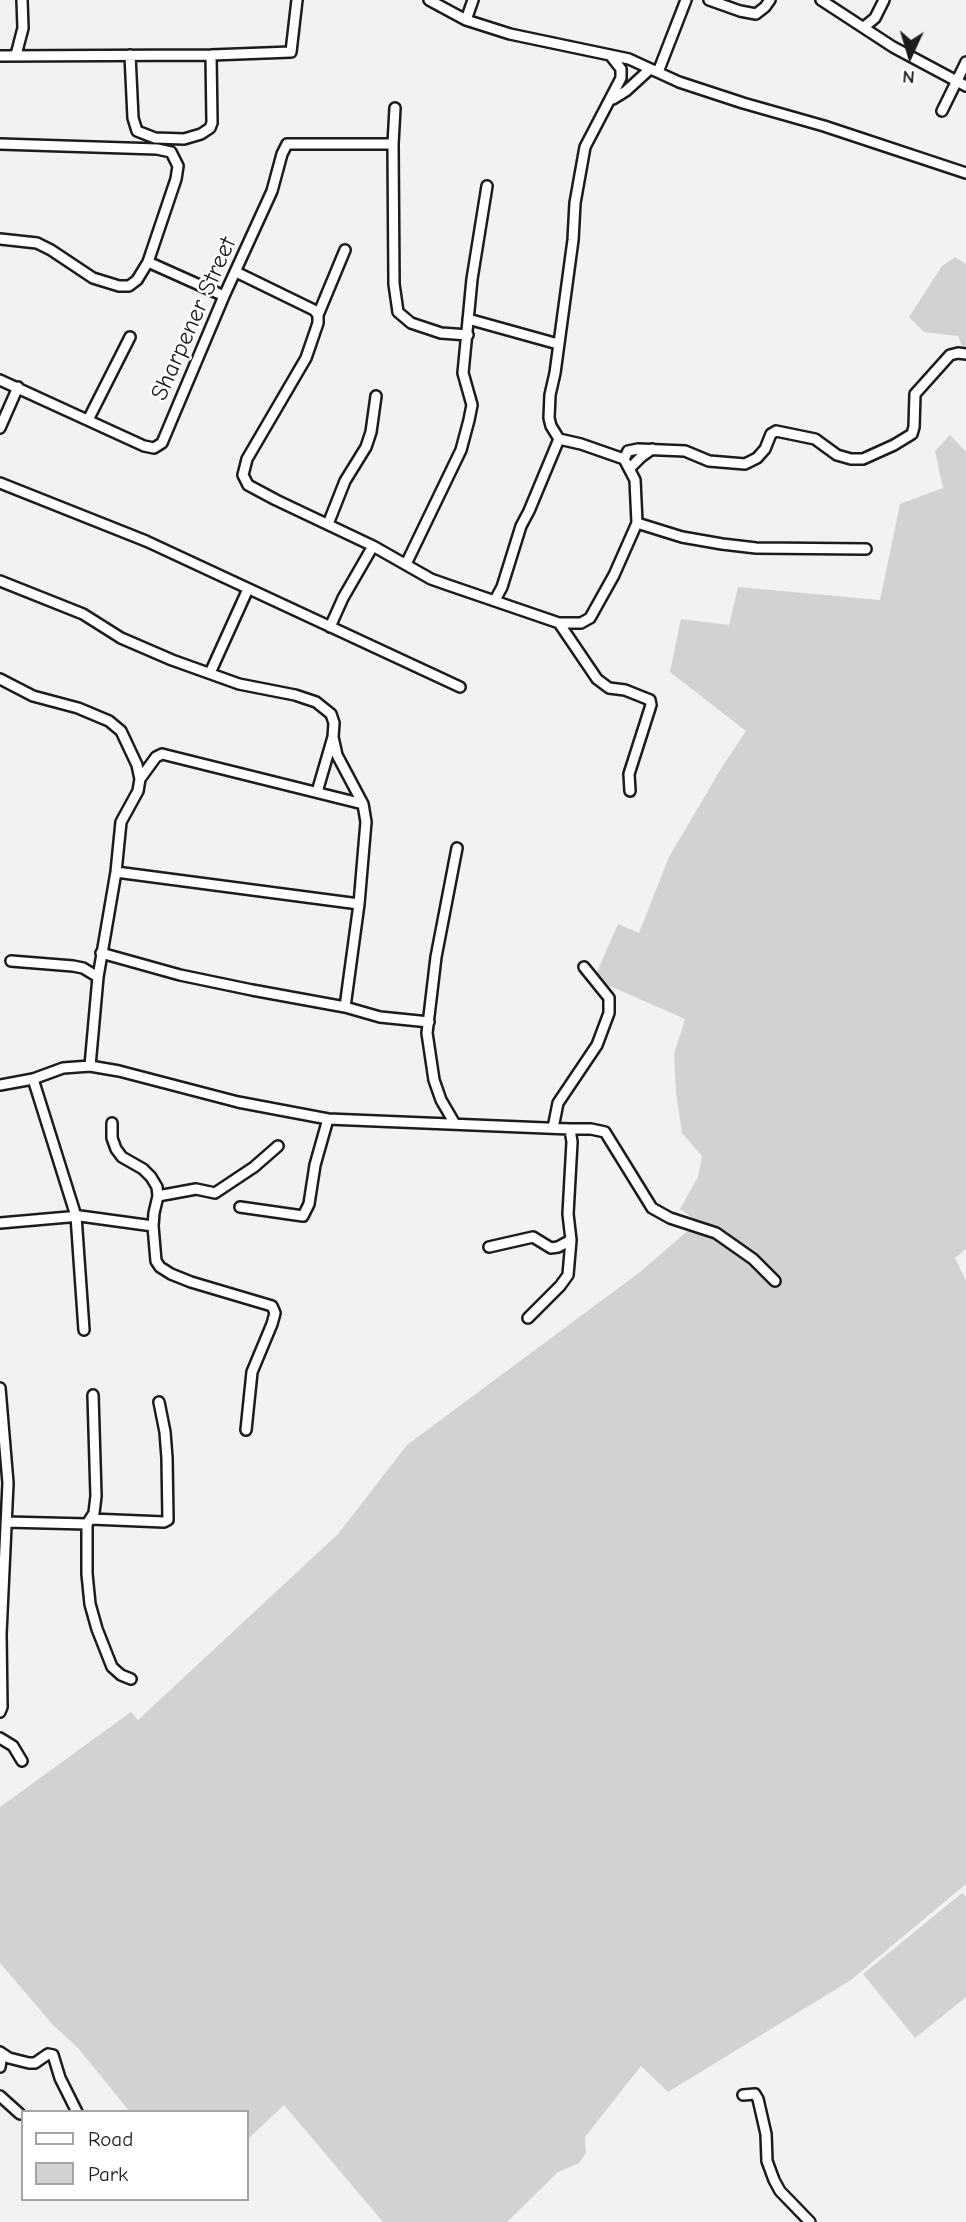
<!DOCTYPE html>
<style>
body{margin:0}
#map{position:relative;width:966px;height:2222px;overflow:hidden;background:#f2f2f2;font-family:"Comic Neue",sans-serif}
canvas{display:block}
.legend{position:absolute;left:21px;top:2110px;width:228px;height:91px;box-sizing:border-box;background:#fff;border:2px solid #a4a4a4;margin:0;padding:9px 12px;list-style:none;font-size:21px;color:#1c1c1c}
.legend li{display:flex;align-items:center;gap:14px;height:35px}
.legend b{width:35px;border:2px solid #a4a4a4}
.north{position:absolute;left:875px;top:21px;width:70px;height:70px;-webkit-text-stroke:5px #fff;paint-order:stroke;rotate:184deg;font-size:19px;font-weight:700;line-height:28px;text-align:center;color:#1c1c1c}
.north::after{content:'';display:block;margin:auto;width:24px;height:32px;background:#1c1c1c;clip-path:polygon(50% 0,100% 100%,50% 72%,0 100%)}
</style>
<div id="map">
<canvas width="966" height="2222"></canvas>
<ul class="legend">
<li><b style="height:9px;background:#fff"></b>Road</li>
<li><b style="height:19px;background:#d2d2d2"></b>Park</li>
</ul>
<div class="north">N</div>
</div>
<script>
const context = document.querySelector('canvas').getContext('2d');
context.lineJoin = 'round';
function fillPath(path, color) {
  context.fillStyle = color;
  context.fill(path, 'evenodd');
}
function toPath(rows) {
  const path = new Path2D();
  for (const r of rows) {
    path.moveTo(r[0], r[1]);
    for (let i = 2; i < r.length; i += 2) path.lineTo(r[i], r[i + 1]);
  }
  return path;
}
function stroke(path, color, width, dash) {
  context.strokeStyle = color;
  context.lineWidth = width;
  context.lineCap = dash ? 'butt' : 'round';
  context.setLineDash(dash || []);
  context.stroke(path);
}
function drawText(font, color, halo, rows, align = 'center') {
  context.font = font + ' "Comic Neue",sans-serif';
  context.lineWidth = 5;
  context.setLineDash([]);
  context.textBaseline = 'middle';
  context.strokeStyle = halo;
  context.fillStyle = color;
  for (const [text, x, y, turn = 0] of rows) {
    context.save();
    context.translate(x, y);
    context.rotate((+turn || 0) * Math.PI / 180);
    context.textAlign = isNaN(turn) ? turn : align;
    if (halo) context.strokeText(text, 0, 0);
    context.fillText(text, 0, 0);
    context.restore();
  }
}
const green = toPath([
 [955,257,966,264,966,356,958,336,924,332,909,317,942,266],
 [950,435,966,452,966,1249,955,1258,966,1281,966,1884,851,1980,668,2092,641,2066,585,2137,586,2153,579,2163,558,2172,507,2222,383,2222,284,2105,247,2140,247,2112,130,2112,78,2048,53,2025,0,1963,0,1807,131,1712,138,1720,338,1534,407,1445,640,1272,698,1222,680,1209,698,1177,702,1156,682,1133,676,1093,674,1054,685,1019,594,979,618,924,639,933,669,857,722,767,746,731,670,672,681,619,729,625,738,587,880,600,900,504,943,488,935,451],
 [962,1893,966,1897,966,1997,915,2038,863,1974]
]);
const minor = toPath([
 [429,0,466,20,510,34,629,59,679,82,743,103,824,126,966,173],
 [709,0,740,11,756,14,765,7,770,0],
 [821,0,893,47,966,86],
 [466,20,473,0],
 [864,27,875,18,884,0],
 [16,55,23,28,22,0],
 [130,55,133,118,137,131,155,138,184,139,201,134,210,128,212,123,211,55],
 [0,56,211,55,291,52,297,0],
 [658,72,686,0],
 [613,99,626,91,650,69],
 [395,108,393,144,394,284,398,312,411,323,441,333,468,335],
 [942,111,966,62],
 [0,144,157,149,171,152,178,166,176,179,148,262,137,280,129,286,119,286,93,278,51,250,37,243,0,239],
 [148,262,224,296],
 [236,272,314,310,318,315,318,323,306,358,247,459,243,475,248,485,276,500,373,546,431,579,448,585,559,623,581,623,590,618,614,575,637,523,635,480,624,459,581,444,559,439,551,426,549,418,550,395,555,373,573,240,575,203,585,147,621,78,621,69,610,55],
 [318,315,345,250],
 [468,319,558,344],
 [0,380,144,446,154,448,162,443,224,296,272,191,282,154,287,144,393,144],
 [88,420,130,337],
 [0,428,18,387],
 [624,459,628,451,638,449,685,451,709,461,745,464,757,458,765,449,771,434,776,431,815,439,837,455,851,459,863,459,894,445,912,434,914,427,915,394,950,355,958,353,966,354],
 [630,468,641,457,652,449],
 [0,483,146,541,460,687],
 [637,523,682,537,722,544,756,548,866,549],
 [328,524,345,481,366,447,371,432,376,396],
 [406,564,461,450,469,420,472,405,463,373,472,279,487,186],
 [0,581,83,614,121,638,172,660,239,684,295,695,316,702,331,714,334,723,333,737,337,755,363,804,366,822,359,904,345,1007],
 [495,600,502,587,521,526,529,511,559,439],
 [559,623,597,679,609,688,625,690,650,700,651,705,629,774,630,791],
 [330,627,343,598,373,546],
 [210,673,248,589],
 [0,679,33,696,78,708,109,721,121,731,137,765,140,779,138,791,121,822,116,872,98,977,90,1066],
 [140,779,156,757,162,754,363,804],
 [317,792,333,737],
 [116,872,359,904],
 [101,953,180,975,252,990,345,1007,380,1017,429,1022],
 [11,961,73,966,83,968,98,977],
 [33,1079,76,1216,84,1330],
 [0,1085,33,1079,63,1068,90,1066,119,1071,238,1102,328,1119,570,1129,572,1142,568,1214,571,1240,558,1247,551,1248,533,1237,489,1247],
 [112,1123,112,1138,116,1149,122,1157,143,1169,151,1177,157,1187,158,1196],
 [455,1124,441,1100,434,1080,427,1033,436,957,457,848],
 [553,1128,558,1103,597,1045,609,1013,609,998,584,967],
 [570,1129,591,1129,605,1132,652,1208,670,1218,716,1233,753,1259,775,1281],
 [240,1207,303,1216,309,1204,315,1165,328,1119],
 [0,1223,80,1216,153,1226,156,1261,160,1267,171,1274,191,1282,272,1306,275,1313,272,1324,252,1372,246,1430],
 [153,1226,154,1213,158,1196,196,1189,215,1193,254,1167,278,1146],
 [528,1318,560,1286,568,1275,571,1240],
 [0,1388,8,1483,1,1634,2,1707,0,1712],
 [93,1395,96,1496,94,1513,87,1524,87,1574,90,1604,97,1629,112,1667,121,1675,131,1679],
 [91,1519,164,1522,168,1520,167,1458,165,1432,159,1402],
 [6,1522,87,1524],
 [0,1738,13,1746,22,1761],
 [0,2052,9,2058,29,2063,35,2063,48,2054,53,2055,60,2078,77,2112],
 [0,2067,2,2054],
 [743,2095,755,2094,758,2099,766,2134,767,2161,774,2180,780,2191,810,2222],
 [0,2096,20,2114]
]);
const streetNames = [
 ["Sharpener Street",194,319,-66]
];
fillPath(green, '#d2d2d2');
stroke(minor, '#1c1c1c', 14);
stroke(minor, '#fff', 9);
drawText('24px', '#1c1c1c', '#fff', streetNames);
</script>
